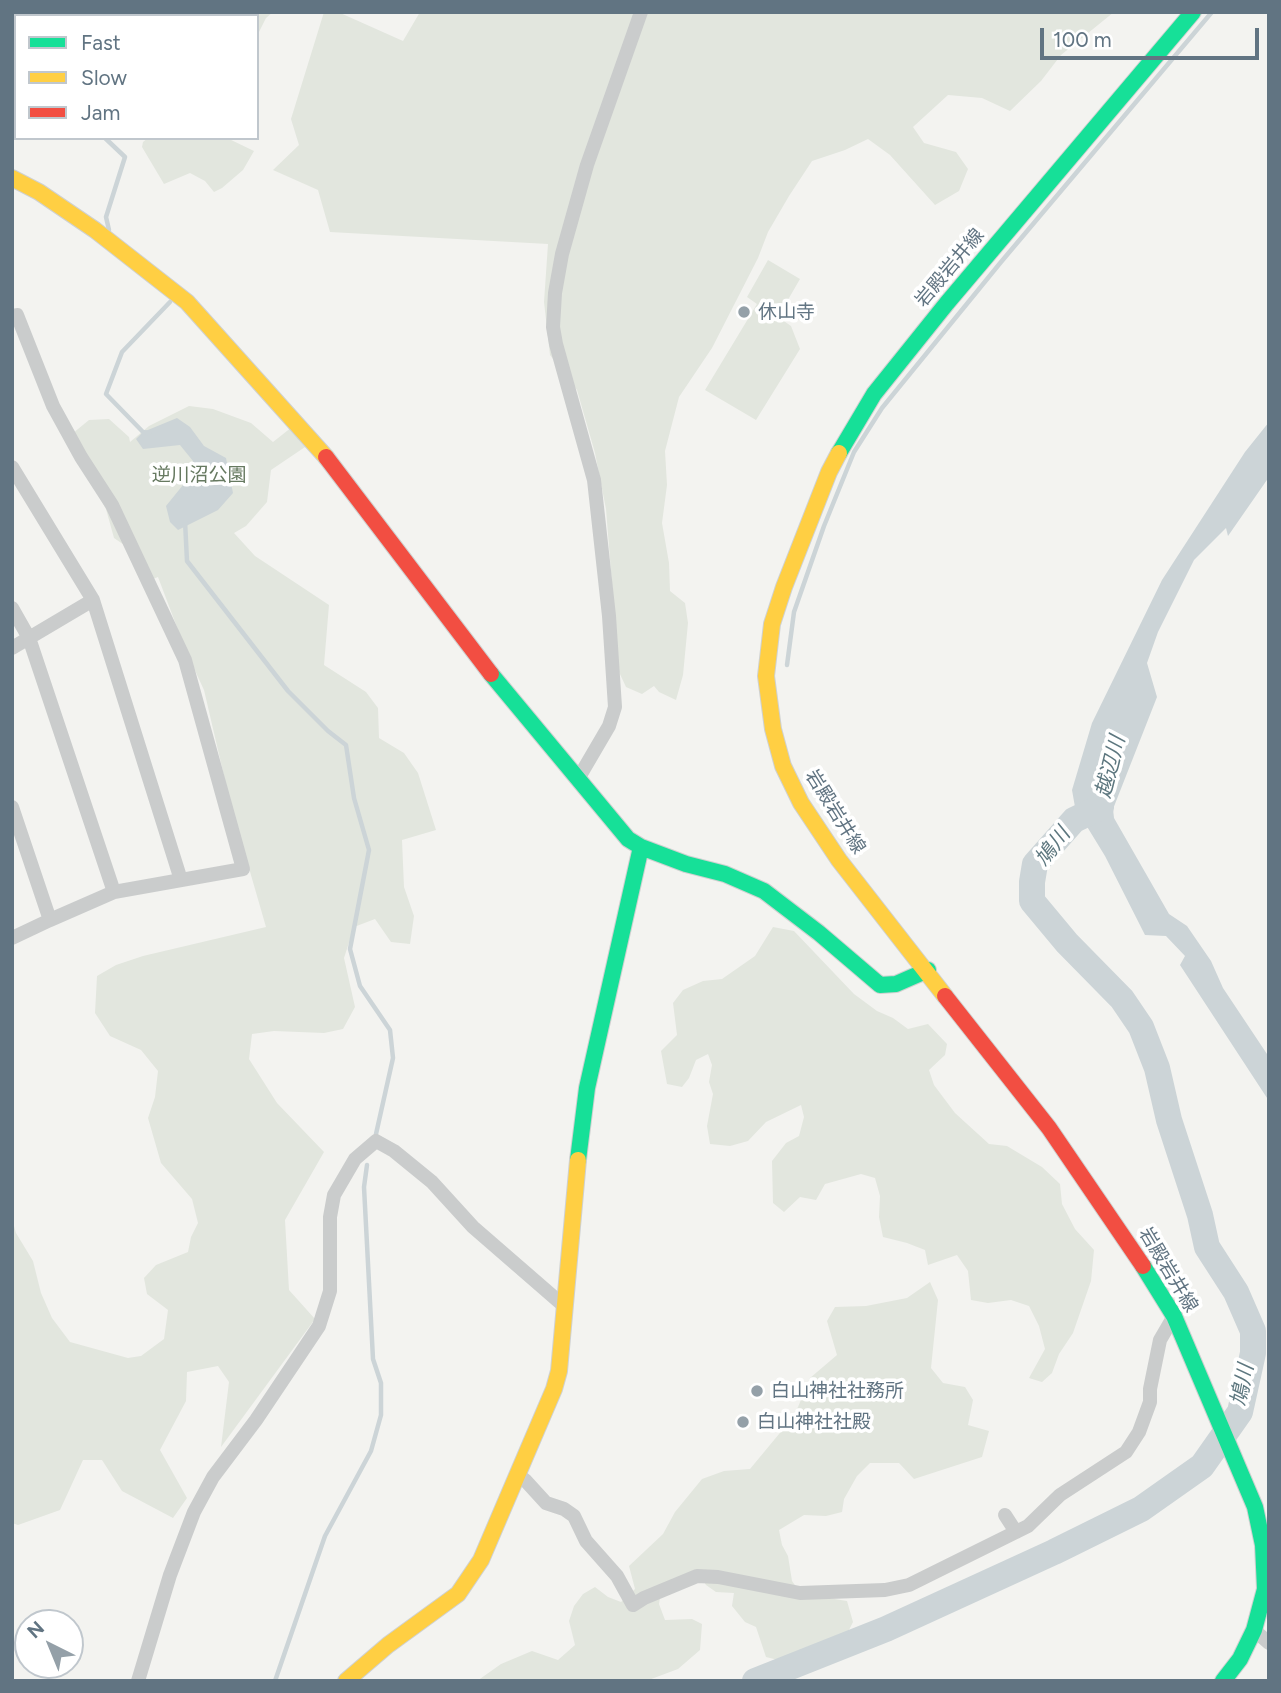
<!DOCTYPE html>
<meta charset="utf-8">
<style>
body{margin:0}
#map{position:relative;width:1281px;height:1693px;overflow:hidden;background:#f3f3f0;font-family:Figtree,sans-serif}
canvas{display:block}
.frame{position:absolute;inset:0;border:14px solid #617482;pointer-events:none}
.legend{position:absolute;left:14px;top:14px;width:245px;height:126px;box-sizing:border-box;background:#fff;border:2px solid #c0c7cd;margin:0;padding:9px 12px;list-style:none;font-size:21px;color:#617482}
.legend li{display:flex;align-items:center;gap:14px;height:35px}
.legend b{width:35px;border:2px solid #c0c7cd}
.north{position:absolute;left:14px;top:1609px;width:70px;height:70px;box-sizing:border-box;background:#fff;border:2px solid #c0c7cd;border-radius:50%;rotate:317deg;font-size:19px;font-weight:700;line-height:28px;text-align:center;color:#617482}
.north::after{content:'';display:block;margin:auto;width:24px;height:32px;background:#94a0a8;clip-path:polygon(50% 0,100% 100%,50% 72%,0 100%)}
.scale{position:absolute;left:1040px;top:28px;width:219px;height:32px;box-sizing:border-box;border:4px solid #617482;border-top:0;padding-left:9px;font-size:21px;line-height:24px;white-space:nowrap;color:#617482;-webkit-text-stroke:5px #fff;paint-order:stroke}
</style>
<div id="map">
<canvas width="1281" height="1693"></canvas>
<div class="frame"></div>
<ul class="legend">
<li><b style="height:9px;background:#16e098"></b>Fast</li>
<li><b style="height:9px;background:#ffcf43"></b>Slow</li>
<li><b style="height:9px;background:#f24e42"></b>Jam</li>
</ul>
<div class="north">N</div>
<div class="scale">100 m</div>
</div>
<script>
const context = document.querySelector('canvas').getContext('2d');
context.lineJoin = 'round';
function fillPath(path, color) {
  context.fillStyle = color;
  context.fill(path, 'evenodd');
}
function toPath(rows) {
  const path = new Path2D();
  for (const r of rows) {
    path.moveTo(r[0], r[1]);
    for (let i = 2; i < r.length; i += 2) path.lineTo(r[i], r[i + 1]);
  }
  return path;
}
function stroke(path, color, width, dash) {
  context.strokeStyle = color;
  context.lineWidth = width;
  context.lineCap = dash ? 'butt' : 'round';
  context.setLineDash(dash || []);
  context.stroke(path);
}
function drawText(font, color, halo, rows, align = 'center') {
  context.font = font + ' Figtree,"Noto Sans JP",sans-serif';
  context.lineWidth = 7;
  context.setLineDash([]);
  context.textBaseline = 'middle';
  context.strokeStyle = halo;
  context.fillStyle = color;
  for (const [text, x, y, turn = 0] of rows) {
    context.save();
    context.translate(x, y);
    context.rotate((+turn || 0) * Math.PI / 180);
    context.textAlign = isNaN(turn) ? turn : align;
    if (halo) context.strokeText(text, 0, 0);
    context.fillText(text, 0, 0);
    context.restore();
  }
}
const green = toPath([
 [182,12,273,12,266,18,257,36,257,16,191,16],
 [324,12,338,12,403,41,420,12,1114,12,1061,55,1041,81,1010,111,982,98,948,95,913,127,924,143,956,152,968,169,959,191,935,205,890,155,868,139,845,150,812,161,789,196,768,232,758,258,712,348,679,397,665,451,667,485,662,523,669,563,670,591,685,603,688,623,683,675,676,700,659,692,654,686,642,694,626,687,619,672,606,509,595,453,577,390,550,355,544,302,548,244,330,232,318,190,273,170,299,145,291,119],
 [148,138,227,138,254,151,243,170,222,188,214,192,205,181,190,173,164,184,142,147,143,142],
 [768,260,800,279,778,317,791,326,800,349,756,420,705,390,757,304,747,297],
 [189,406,213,409,251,423,273,442,292,427,308,445,271,470,267,502,246,526,234,533,255,556,329,605,324,665,366,692,378,708,379,738,404,753,418,773,436,830,402,840,404,887,414,916,410,944,391,942,375,919,354,927,344,958,355,1007,343,1029,324,1033,274,1031,252,1034,249,1059,277,1103,324,1152,285,1220,289,1290,315,1319,221,1447,229,1382,218,1366,187,1372,186,1401,160,1450,187,1498,173,1518,122,1491,102,1460,83,1460,60,1510,18,1525,12,1523,12,1219,16,1233,33,1261,41,1293,52,1318,70,1342,128,1358,141,1356,164,1339,168,1310,147,1294,144,1278,156,1265,188,1252,191,1237,198,1223,192,1199,161,1163,148,1118,155,1097,158,1071,141,1050,110,1036,95,1013,97,976,116,965,143,956,266,927,231,806,204,690,186,651,158,577,153,579,143,558,114,538,106,509,67,438,89,420,109,419,129,437,130,442,149,426],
 [773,927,794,931,854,994,877,1011,893,1018,908,1029,928,1024,947,1044,945,1055,929,1070,934,1085,955,1113,989,1144,1007,1146,1042,1167,1060,1184,1062,1204,1075,1229,1094,1250,1091,1281,1073,1333,1059,1354,1052,1373,1042,1382,1029,1378,1045,1349,1039,1326,1029,1306,1011,1300,988,1303,971,1300,968,1271,957,1255,928,1265,925,1250,907,1243,883,1237,879,1217,880,1196,875,1178,861,1174,825,1184,816,1200,800,1197,784,1212,773,1203,772,1161,786,1143,799,1136,804,1117,801,1105,766,1122,748,1141,730,1146,710,1144,707,1126,713,1094,709,1082,712,1065,708,1054,696,1060,689,1078,682,1087,667,1084,661,1051,677,1035,673,1003,683,990,703,981,722,979,755,956],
 [930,1282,938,1300,931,1368,943,1383,965,1387,973,1400,968,1425,989,1431,982,1457,914,1479,899,1463,870,1463,857,1476,844,1499,842,1512,826,1516,804,1515,779,1530,782,1545,788,1556,792,1581,804,1598,822,1597,847,1601,853,1622,846,1636,782,1661,766,1657,756,1627,745,1622,732,1606,734,1593,716,1592,706,1585,697,1571,662,1585,659,1604,665,1620,692,1619,702,1624,700,1650,678,1669,646,1681,477,1681,501,1664,532,1651,558,1660,575,1645,569,1621,574,1606,583,1594,595,1587,608,1597,621,1602,635,1589,629,1566,663,1534,675,1512,702,1479,724,1471,750,1469,784,1428,798,1407,810,1378,837,1355,827,1321,835,1307,866,1306,907,1298]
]);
const water = toPath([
 [177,418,190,427,204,446,226,458,233,493,218,510,178,530,170,522,166,506,183,485,193,461,180,445,143,449,136,439,143,432],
 [1269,422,1269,477,1228,536,1226,528,1194,560,1158,632,1147,663,1157,697,1113,809,1114,818,1169,914,1187,926,1211,961,1223,988,1269,1057,1269,1101,1180,965,1185,956,1166,936,1145,935,1105,856,1075,807,1072,790,1092,723,1162,580,1245,452]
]);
const stream = toPath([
 [12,79,16,78],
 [105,138,125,157,106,217,109,230],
 [149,433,143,432,106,394,122,352,170,302],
 [185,521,187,561,288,691,328,731,346,745,354,798,369,850,350,949,360,986,390,1030,393,1058,376,1134],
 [787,665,794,612,824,526,854,452,882,408,1001,262,1212,12],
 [275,1681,325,1536,371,1451,381,1415,381,1383,373,1359,364,1187,367,1165]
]);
const river = toPath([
 [755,1681,886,1629,1054,1552,1141,1509,1202,1466,1240,1412,1253,1353,1253,1331,1236,1292,1207,1247,1200,1215,1169,1120,1157,1068,1141,1027,1122,999,1067,943,1032,901,1032,882,1035,864,1074,820,1101,807]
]);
const street = toPath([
 [12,316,17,315,53,406,81,457,112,505,185,660,243,869,114,892,50,920,12,807],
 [12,467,93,600,181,880],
 [12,608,29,638,114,892],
 [12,648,93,600],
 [578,779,609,726,615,707,609,616,594,480,556,344,553,327,555,293,562,254,587,165,641,12],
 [12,938,50,920],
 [517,1474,525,1480,546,1503,564,1509,574,1516,586,1541,617,1576,633,1605,644,1598,697,1576,718,1577,800,1593,885,1590,909,1585,1028,1526,1060,1495,1126,1452,1139,1432,1150,1402,1150,1389,1160,1340,1174,1316],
 [1005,1515,1016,1532],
 [1254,1630,1269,1643],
 [138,1681,170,1575,194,1512,213,1477,256,1420,319,1326,330,1291,330,1217,334,1195,355,1159,376,1141,394,1151,432,1182,473,1227,564,1306]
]);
const fast = toPath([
 [839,453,874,394,947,303,1193,12],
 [491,674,628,839,641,847,686,864,725,874,764,891,819,933,880,985,896,984,928,970],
 [578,1160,587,1088,641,847],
 [1143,1266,1174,1316,1255,1507,1263,1545,1265,1589,1254,1630,1240,1659,1223,1681]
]);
const slow = toPath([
 [12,178,39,192,95,230,187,302,326,457],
 [839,453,829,472,784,587,772,624,766,676,773,729,783,766,801,803,839,860,945,996],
 [346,1681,388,1645,458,1594,481,1560,554,1389,559,1371,578,1160]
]);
const jam = toPath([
 [326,457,491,674],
 [945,996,1049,1128,1143,1266]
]);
const markers = [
 [744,312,7,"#94a0a8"],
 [757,1391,7,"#94a0a8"],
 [743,1422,7,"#94a0a8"]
];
const streetNames = [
 ["岩殿岩井線",950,268,-50],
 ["岩殿岩井線",835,812,58],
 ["岩殿岩井線",1168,1270,59]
];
const poiNames = [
 ["休山寺",758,312],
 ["白山神社社務所",771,1391],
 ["白山神社社殿",757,1422]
];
const parkNames = [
 ["逆川沼公園",199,475]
];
const waterNames = [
 ["越辺川",1111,767,-76],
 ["鳩川",1053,847,-53],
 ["鳩川",1243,1385,-79]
];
fillPath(green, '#e2e6de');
fillPath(water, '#ccd4d7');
stroke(stream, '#ccd4d7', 4.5);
stroke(river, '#ccd4d7', 26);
stroke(fast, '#cfd1d0', 18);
stroke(slow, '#cfd1d0', 18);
stroke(jam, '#cfd1d0', 18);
stroke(street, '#cacccc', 14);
stroke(fast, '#16e098', 16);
stroke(slow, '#ffcf43', 16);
stroke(jam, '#f24e42', 16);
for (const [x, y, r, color] of markers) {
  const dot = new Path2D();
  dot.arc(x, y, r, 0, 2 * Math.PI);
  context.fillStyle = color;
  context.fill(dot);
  stroke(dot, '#fff', 2.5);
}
drawText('19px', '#617482', '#fff', streetNames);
drawText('19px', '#617482', '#fff', poiNames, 'left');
drawText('19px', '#667960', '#fff', parkNames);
drawText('italic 21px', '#5d777f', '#fff', waterNames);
</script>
